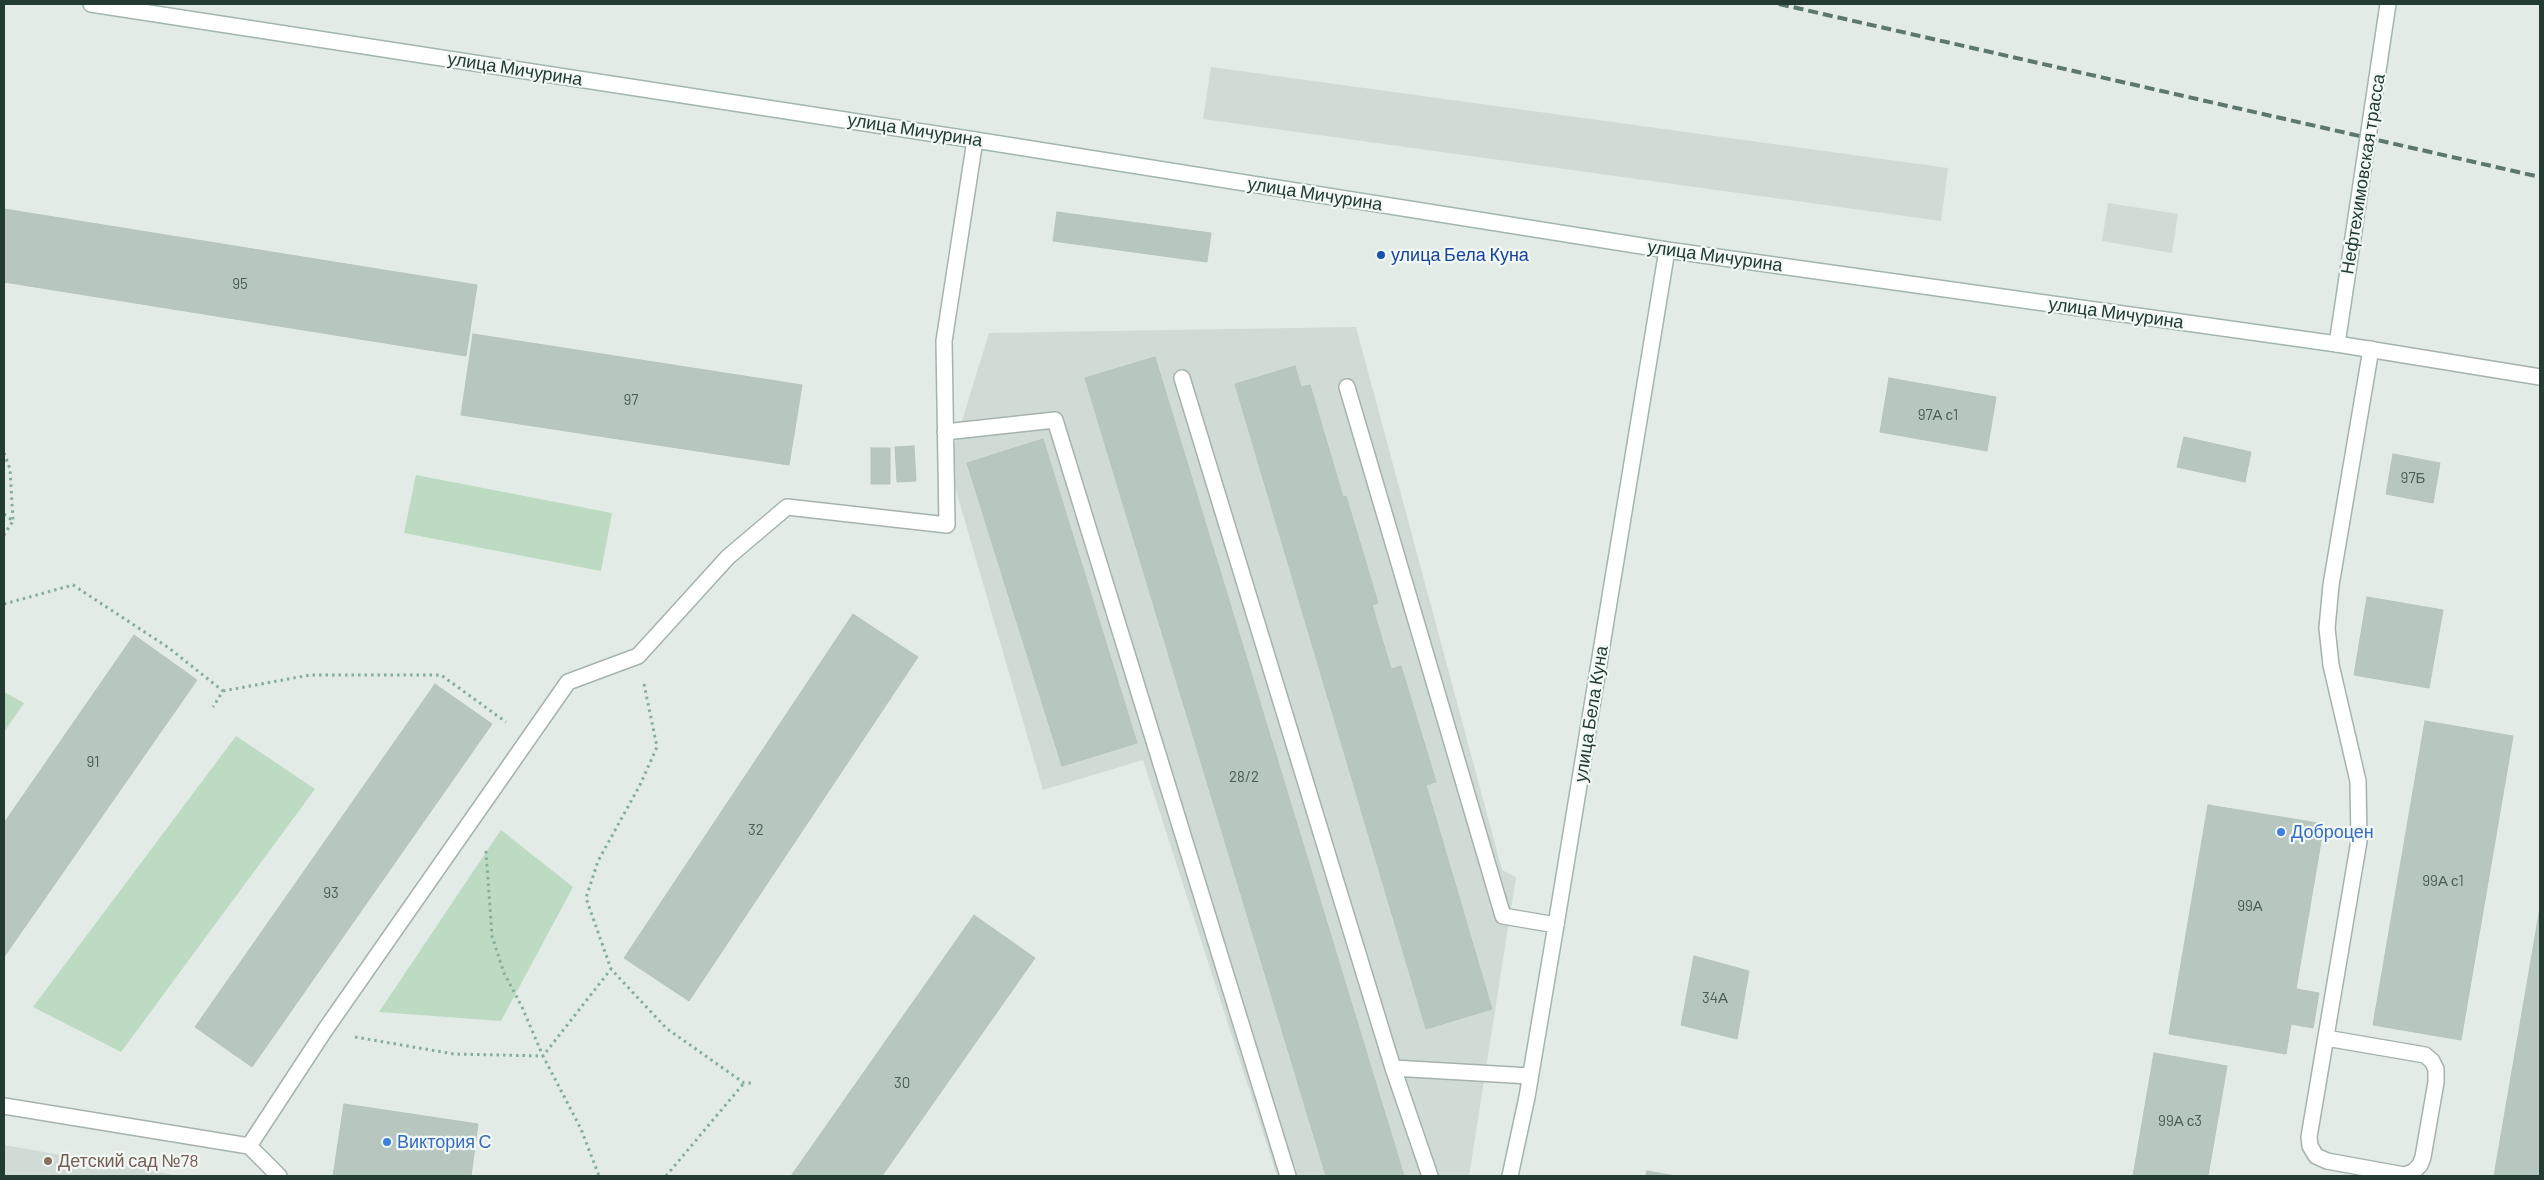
<!DOCTYPE html>
<meta charset="utf-8">
<style>
body{margin:0}
#map{position:relative;width:2544px;height:1180px;overflow:hidden;background:#e2ebe6;font-family:Barlow,sans-serif}
canvas{display:block}
.frame{position:absolute;inset:0;border:5px solid #233b33;pointer-events:none}
</style>
<div id="map">
<canvas width="2544" height="1180"></canvas>
<div class="frame"></div>
</div>
<script>
const context = document.querySelector('canvas').getContext('2d');
context.lineJoin = 'round';
function fillPath(path, color) {
  context.fillStyle = color;
  context.fill(path, 'evenodd');
}
function toPath(rows) {
  const path = new Path2D();
  for (const r of rows) {
    path.moveTo(r[0], r[1]);
    for (let i = 2; i < r.length; i += 2) path.lineTo(r[i], r[i + 1]);
  }
  return path;
}
function stroke(path, color, width, dash) {
  context.strokeStyle = color;
  context.lineWidth = width;
  context.lineCap = dash ? 'butt' : 'round';
  context.setLineDash(dash || []);
  context.stroke(path);
}
function drawText(font, color, halo, rows, align = 'center') {
  context.font = font + ' Barlow,sans-serif';
  context.lineWidth = 4.5;
  context.setLineDash([]);
  context.textBaseline = 'middle';
  context.strokeStyle = halo;
  context.fillStyle = color;
  for (const [text, x, y, turn = 0] of rows) {
    context.save();
    context.translate(x, y);
    context.rotate((+turn || 0) * Math.PI / 180);
    context.textAlign = isNaN(turn) ? turn : align;
    if (halo) context.strokeText(text, 0, 0);
    context.fillText(text, 0, 0);
    context.restore();
  }
}
const built = toPath([
 [1211,67,1948,168,1941,221,1203,119],
 [2108,203,2178,214,2172,253,2102,241],
 [1356,327,1502,870,1516,877,1469,1176,1277,1176,1143,760,1043,790,953,480,953,450,989,333],
 [4,1145,180,1176,4,1176]
]);
const green = toPath([
 [416,475,612,513,601,571,404,533],
 [4,692,24,703,4,732],
 [236,736,315,789,121,1052,33,1007],
 [501,830,573,887,501,1021,379,1012]
]);
const building = toPath([
 [4,209,477,285,466,356,4,282,4,209],
 [1057,212,1211,233,1207,262,1053,241,1057,212],
 [473,334,802,385,789,465,461,415,473,334],
 [1155,357,1404,1176,1326,1176,1085,378,1155,357],
 [1295,366,1301,387,1310,385,1343,497,1346,496,1378,603,1372,605,1391,669,1401,666,1436,782,1426,785,1492,1009,1426,1029,1235,384,1295,366],
 [1889,378,1996,397,1987,451,1880,432,1889,378],
 [2184,437,2251,452,2245,482,2177,467,2184,437],
 [1043,439,1137,743,1062,766,967,463,1043,439],
 [914,446,916,481,897,482,895,447,914,446],
 [871,448,890,448,890,484,871,484,871,448],
 [2393,454,2440,463,2433,503,2386,494,2393,454],
 [2367,597,2443,610,2429,688,2354,675,2367,597],
 [853,614,918,657,689,1001,624,958,853,614],
 [134,635,197,680,4,957,4,823,134,635],
 [435,684,492,724,252,1067,195,1027,435,684],
 [2425,721,2513,736,2461,1040,2373,1025,2425,721],
 [2208,805,2324,824,2296,989,2319,993,2313,1028,2291,1024,2286,1054,2169,1034,2208,805],
 [2540,908,2540,1176,2494,1176,2540,908],
 [974,915,1035,958,882,1176,791,1176,974,915],
 [1694,956,1749,971,1737,1039,1681,1025,1694,956],
 [2154,1053,2227,1066,2208,1176,2133,1176,2154,1053],
 [344,1104,478,1124,471,1176,333,1176,344,1104],
 [1647,1171,1676,1176,1646,1176,1647,1171]
]);
const path = toPath([
 [4,453,10,469,13,521],
 [4,514,13,521,4,535],
 [4,604,73,585,169,648,223,691,213,707],
 [644,684,657,747,640,785,598,861,586,898,611,969,666,1028,744,1083,753,1083],
 [223,691,310,675,441,675,506,722],
 [486,851,492,936,504,973,522,1007,543,1056,611,969],
 [355,1037,454,1054,543,1056,581,1129,599,1176],
 [666,1176,744,1083]
]);
const service = toPath([
 [1182,378,1393,1068,1430,1176],
 [1347,387,1503,916,1556,925],
 [945,432,1055,420,1288,1176],
 [2326,1038,2425,1055,2432,1061,2436,1069,2436,1082,2423,1157,2420,1165,2413,1172,2404,1175,2327,1161,2316,1156,2310,1146,2309,1137,2359,841,2358,781,2331,665,2327,628,2331,585,2371,349],
 [1393,1068,1530,1076],
 [4,1106,249,1146,279,1176],
 [249,1146,325,1030,568,682,638,656,728,557,787,507,947,525,944,341,975,140]
]);
const tertiary = toPath([
 [2337,344,2540,377]
]);
const secondary = toPath([
 [91,4,975,140,1667,250,2337,344,2388,4],
 [1510,1176,1527,1097,1556,925,1667,250]
]);
const rail = toPath([
 [1779,4,2540,177]
]);
const markers = [
 [1381,255,5,"#1a4fb4"],
 [2281,832,5,"#3f7fe0"],
 [387,1142,5,"#3f7fe0"],
 [48,1161,5,"#8d6e63"]
];
const numberNames = [
 ["95",240,284],
 ["97",631,400],
 ["97А с1",1938,415],
 ["97Б",2413,478],
 ["91",93,762],
 ["28/2",1244,777],
 ["32",756,830],
 ["99А с1",2443,881],
 ["93",331,893],
 ["99А",2250,906],
 ["34А",1715,998],
 ["30",902,1083],
 ["99А с3",2180,1121]
];
const streetNames = [
 ["улица Мичурина",515,69,9],
 ["улица Мичурина",915,130,9],
 ["Нефтехимовская трасса",2363,174,-81],
 ["улица Мичурина",1315,194,9],
 ["улица Мичурина",1715,256,8],
 ["улица Мичурина",2116,313,8],
 ["улица Бела Куна",1591,714,-81]
];
const transitNames = [
 ["улица Бела Куна",1391,255]
];
const shopNames = [
 ["Доброцен",2291,832],
 ["Виктория С",397,1142]
];
const educationNames = [
 ["Детский сад №78",58,1161]
];
fillPath(built, '#d0dbd5');
fillPath(green, '#bcdbc2');
fillPath(building, '#b7c6bf');
stroke(building, '#b5c4bd', 1);
stroke(service, '#a5b3ad', 18);
stroke(tertiary, '#a5b3ad', 18);
stroke(secondary, '#a1b6ad', 18);
stroke(path, '#84ad9d', 3, [2.5, 4]);
stroke(service, '#fff', 15);
stroke(tertiary, '#fff', 15);
stroke(secondary, '#fff', 15);
stroke(rail, '#5d766e', 4, [10, 5]);
for (const [x, y, r, color] of markers) {
  const dot = new Path2D();
  dot.arc(x, y, r, 0, 2 * Math.PI);
  context.fillStyle = color;
  context.fill(dot);
  stroke(dot, '#f2f8f5', 2);
}
drawText('15px', '#485e56', null, numberNames);
drawText('18px', '#233b33', '#f2f8f5', streetNames);
drawText('18px', '#164399', '#f2f8f5', transitNames, 'left');
drawText('18px', '#366cbe', '#f2f8f5', shopNames, 'left');
drawText('18px', '#785e54', '#f2f8f5', educationNames, 'left');
</script>
